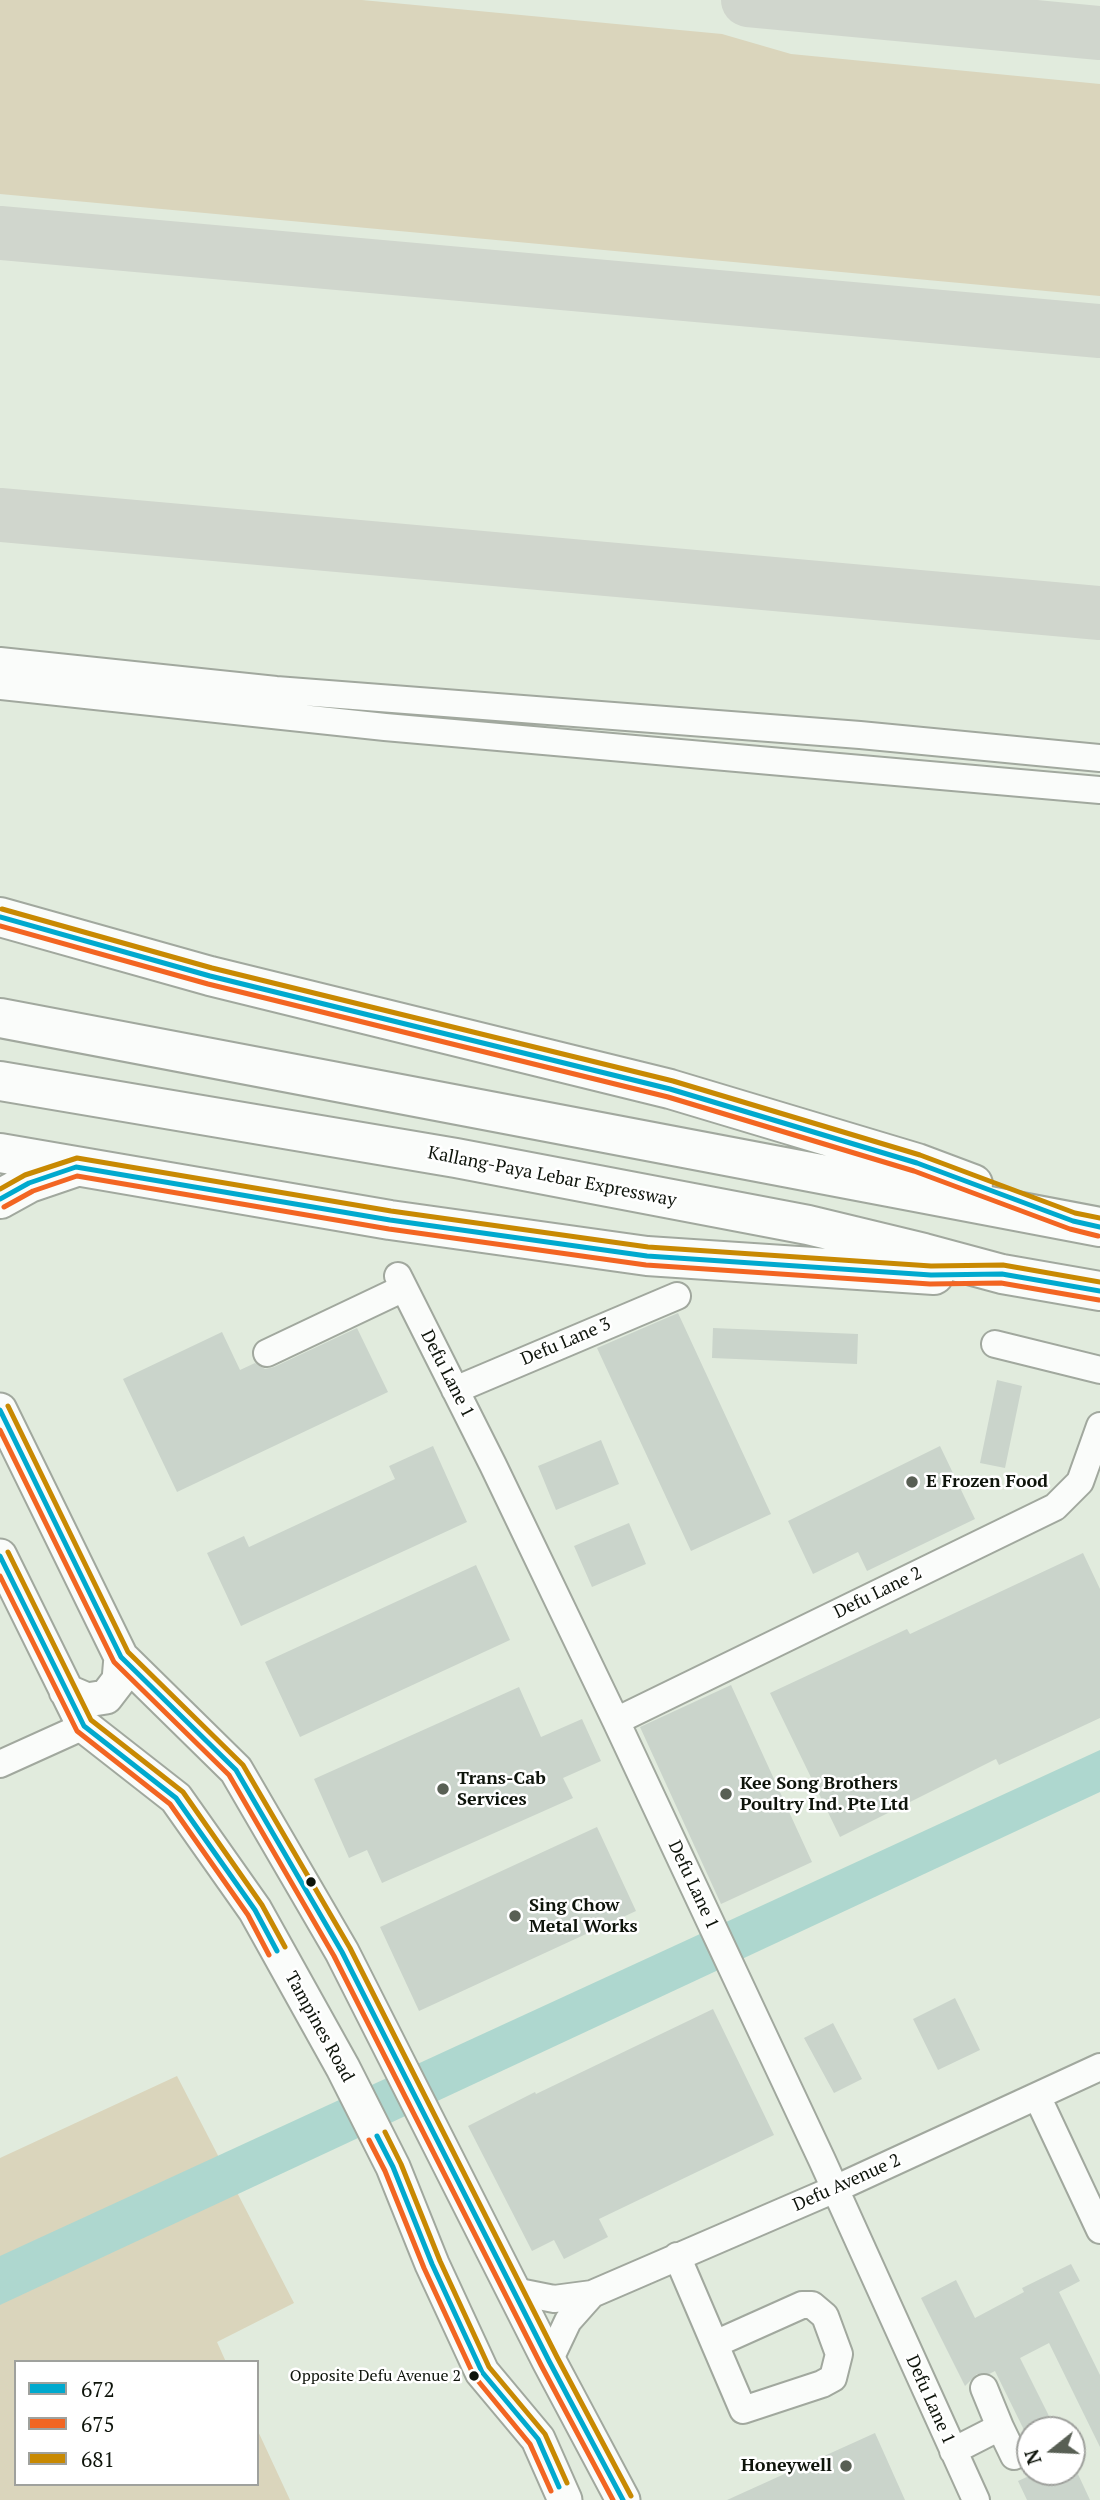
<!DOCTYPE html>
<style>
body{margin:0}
#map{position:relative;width:1100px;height:2500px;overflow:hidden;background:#e1ebdd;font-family:"PT Serif",serif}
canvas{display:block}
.legend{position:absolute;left:14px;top:2360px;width:245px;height:126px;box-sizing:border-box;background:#fff;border:2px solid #9fa19d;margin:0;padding:9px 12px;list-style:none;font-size:21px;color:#0e140b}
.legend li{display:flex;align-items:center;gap:14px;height:35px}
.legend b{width:35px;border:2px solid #9fa19d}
.north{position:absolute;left:1016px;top:2416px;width:70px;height:70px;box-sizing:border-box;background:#fff;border:2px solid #9fa19d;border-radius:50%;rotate:252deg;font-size:19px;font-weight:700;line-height:28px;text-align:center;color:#0e140b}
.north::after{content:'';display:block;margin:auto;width:24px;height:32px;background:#585f54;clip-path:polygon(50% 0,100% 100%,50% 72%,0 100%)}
</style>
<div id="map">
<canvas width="1100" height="2500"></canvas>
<ul class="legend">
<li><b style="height:9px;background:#00a9ce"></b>672</li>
<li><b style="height:9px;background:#f26522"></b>675</li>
<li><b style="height:9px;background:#c88902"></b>681</li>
</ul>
<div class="north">N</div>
</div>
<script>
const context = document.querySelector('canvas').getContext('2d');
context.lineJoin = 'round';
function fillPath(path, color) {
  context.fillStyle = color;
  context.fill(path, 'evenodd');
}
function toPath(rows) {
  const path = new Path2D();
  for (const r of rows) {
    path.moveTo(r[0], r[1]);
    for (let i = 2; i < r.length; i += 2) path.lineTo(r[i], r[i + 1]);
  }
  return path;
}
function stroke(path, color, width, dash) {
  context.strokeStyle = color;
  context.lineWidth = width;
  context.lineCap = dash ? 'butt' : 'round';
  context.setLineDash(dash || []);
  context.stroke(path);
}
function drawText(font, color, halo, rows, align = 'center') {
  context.font = font + ' "PT Serif",serif';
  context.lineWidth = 5;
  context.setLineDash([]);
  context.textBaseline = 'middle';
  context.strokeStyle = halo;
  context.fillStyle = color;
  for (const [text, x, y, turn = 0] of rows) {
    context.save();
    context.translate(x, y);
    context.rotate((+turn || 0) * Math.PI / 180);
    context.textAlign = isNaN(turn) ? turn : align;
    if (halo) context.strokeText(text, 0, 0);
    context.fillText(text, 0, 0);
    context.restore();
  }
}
const green = toPath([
 [0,0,362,0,722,34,791,54,1100,84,1100,296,0,194],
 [177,2076,294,2303,217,2342,226,2362,16,2362,16,2484,257,2484,257,2429,290,2500,0,2500,0,2158]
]);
const water = toPath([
 [1100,1750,1100,1792,0,2305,0,2256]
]);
const taxiway = toPath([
 [748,0,1100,33],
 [0,233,1100,331],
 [0,515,1100,613]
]);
const building = toPath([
 [678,1313,771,1514,691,1551,597,1348],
 [357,1328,388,1392,177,1492,123,1379,222,1332,240,1370,255,1363,265,1369,274,1367],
 [713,1328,858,1334,857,1364,712,1358],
 [997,1380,1022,1386,1005,1468,980,1463],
 [601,1440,619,1484,556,1510,538,1466],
 [433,1446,467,1522,241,1626,207,1553,244,1536,249,1547,395,1479,389,1466],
 [940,1446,975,1519,867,1571,858,1552,813,1574,788,1521],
 [629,1523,646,1564,592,1587,574,1546],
 [1083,1553,1100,1589,1100,1718,999,1765,996,1759,840,1837,770,1693,907,1629,910,1634],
 [476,1565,510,1640,300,1737,265,1662],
 [731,1685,812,1862,721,1904,640,1727],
 [519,1687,541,1737,582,1719,601,1761,563,1778,573,1798,382,1883,367,1850,349,1858,314,1779],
 [597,1827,636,1911,419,2011,380,1927],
 [955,1998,980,2050,938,2070,913,2019],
 [713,2009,774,2135,599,2219,608,2237,564,2259,554,2240,532,2251,468,2126,535,2092,536,2094],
 [833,2023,862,2079,834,2093,804,2038],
 [1071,2264,1080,2281,1059,2292,1100,2375,1100,2447,1049,2343,1020,2358,1056,2430,1024,2430,995,2371,989,2374,977,2374,965,2386,921,2298,956,2280,975,2318,1024,2292,1022,2288],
 [875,2433,905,2500,727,2500],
 [1038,2472,1077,2472,1090,2500,1027,2500,1018,2481]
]);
const minor = toPath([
 [0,661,276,690,860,735,1100,758],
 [0,686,385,727,1100,790],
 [398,1276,493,1465,616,1721,822,2160,976,2500],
 [995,1344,1100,1370],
 [267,1353,404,1288],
 [455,1390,677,1296],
 [616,1721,1055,1507,1080,1482,1100,1426],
 [0,1764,84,1726],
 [1037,2096,1100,2230],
 [677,2256,743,2410,822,2384,833,2378,839,2354,825,2316,812,2305,802,2305,715,2344],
 [514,2291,554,2299,592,2294,835,2189,1100,2067],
 [549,2361,568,2321,592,2294],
 [1000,2427,1014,2456],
 [953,2451,1000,2427,984,2388]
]);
const major = toPath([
 [0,1410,121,1657,236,1770,342,1952,549,2361,623,2500],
 [0,1556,84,1726,176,1798,255,1910,343,2068,393,2167,432,2264,482,2372,538,2439,565,2500],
 [66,1691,87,1700,106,1697,119,1680,121,1657]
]);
const highway = toPath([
 [0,917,210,976,670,1089,917,1163,973,1184],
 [0,1018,1100,1227],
 [0,1081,456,1158,808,1225,924,1253,1002,1274,1100,1291],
 [0,1153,390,1220,647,1256,934,1275],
 [0,1199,29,1183,76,1167]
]);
const bus1 = toPath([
 [0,917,210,976,670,1089,917,1163,1073,1221,1100,1227],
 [0,1199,29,1183,76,1167,390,1220,647,1256,931,1275,1002,1274,1100,1291],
 [0,1410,121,1657,236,1770,342,1952,549,2361,623,2500],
 [0,1556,84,1726,176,1798,255,1910,277,1951],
 [377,2136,393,2167,432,2264,482,2372,538,2439,559,2487]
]);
const bus2 = toPath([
 [0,926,208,984,668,1097,914,1171,1070,1229,1098,1236],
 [4,1207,33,1191,77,1176,389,1229,646,1265,930,1284,1001,1283,1099,1300],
 [0,1430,114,1662,229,1775,334,1956,541,2365,613,2500],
 [0,1576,77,1731,170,1804,248,1915,269,1955],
 [369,2140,385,2171,424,2268,474,2376,530,2444,551,2491]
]);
const bus3 = toPath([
 [2,909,212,968,673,1081,920,1155,1075,1213,1100,1218],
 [0,1189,25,1175,77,1158,391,1211,648,1247,931,1266,1003,1265,1100,1282],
 [8,1406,128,1652,243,1765,350,1948,557,2357,631,2496],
 [8,1552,91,1720,183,1792,262,1905,285,1947],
 [385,2132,401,2164,440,2261,489,2367,545,2434,567,2483]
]);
const markers = [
 [912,1482,7,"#585f54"],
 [443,1789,7,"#585f54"],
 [726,1794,7,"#585f54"],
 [311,1882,6,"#0e140b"],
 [515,1916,7,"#585f54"],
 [474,2376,6,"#0e140b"],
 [846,2466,7,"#585f54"]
];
const busNames = [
 ["Opposite Defu Avenue 2",461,2376]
];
const streetNames = [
 ["Kallang-Paya Lebar Expressway",552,1177,11],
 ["Defu Lane 3",566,1342,-23],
 ["Defu Lane 1",447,1374,63],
 ["Defu Lane 2",878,1593,-26],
 ["Defu Lane 1",693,1885,65],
 ["Tampines Road",319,2027,61],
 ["Defu Avenue 2",847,2183,-24],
 ["Defu Lane 1",930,2400,66]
];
const poiNames = [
 ["E Frozen Food",926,1482],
 ["Trans-Cab",457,1779],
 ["Services",457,1800],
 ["Kee Song Brothers",740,1784],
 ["Poultry Ind. Pte Ltd",740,1805],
 ["Sing Chow",529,1906],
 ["Metal Works",529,1927],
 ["Honeywell",832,2466,"right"]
];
fillPath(green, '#dad5bc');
fillPath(water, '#aed7cf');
stroke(taxiway, '#d0d6cd', 54);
fillPath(building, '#cad4cb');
stroke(minor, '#a1a89e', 30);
stroke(major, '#a1a89e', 37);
stroke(highway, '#a1a89e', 42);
stroke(minor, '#fafcfa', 26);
stroke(major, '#fafcfa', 33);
stroke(highway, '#fafcfa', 38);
stroke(bus1, '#00a9ce', 5);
stroke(bus2, '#f26522', 5);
stroke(bus3, '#c88902', 5);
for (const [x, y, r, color] of markers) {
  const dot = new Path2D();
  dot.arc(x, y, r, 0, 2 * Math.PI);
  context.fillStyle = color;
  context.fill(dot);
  stroke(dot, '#fff', 2.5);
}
drawText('16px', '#0e140b', '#fff', busNames, 'right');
drawText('18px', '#0e140b', '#fff', streetNames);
drawText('bold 18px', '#0e140b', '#fff', poiNames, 'left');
</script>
